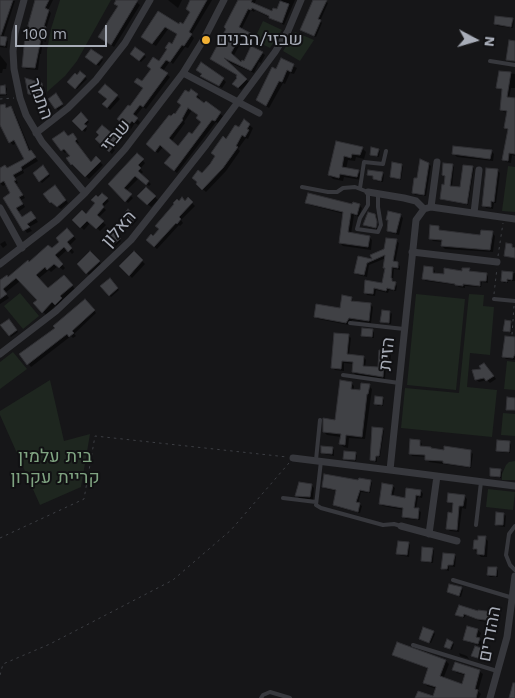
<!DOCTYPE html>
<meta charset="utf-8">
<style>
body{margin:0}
#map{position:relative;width:515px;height:698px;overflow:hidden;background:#161618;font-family:"Work Sans",sans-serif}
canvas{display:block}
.north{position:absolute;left:450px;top:15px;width:50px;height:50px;-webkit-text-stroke:4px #111113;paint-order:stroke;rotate:96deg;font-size:14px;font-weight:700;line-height:20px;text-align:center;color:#a8adb8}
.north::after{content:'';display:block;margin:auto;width:18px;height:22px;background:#a8adb8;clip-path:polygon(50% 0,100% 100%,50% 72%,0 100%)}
.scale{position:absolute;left:15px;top:25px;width:92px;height:22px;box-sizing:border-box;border:2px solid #a8adb8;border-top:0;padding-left:6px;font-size:15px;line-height:18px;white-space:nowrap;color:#a8adb8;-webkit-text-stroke:4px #111113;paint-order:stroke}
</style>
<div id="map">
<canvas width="515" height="698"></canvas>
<div class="north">N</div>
<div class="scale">100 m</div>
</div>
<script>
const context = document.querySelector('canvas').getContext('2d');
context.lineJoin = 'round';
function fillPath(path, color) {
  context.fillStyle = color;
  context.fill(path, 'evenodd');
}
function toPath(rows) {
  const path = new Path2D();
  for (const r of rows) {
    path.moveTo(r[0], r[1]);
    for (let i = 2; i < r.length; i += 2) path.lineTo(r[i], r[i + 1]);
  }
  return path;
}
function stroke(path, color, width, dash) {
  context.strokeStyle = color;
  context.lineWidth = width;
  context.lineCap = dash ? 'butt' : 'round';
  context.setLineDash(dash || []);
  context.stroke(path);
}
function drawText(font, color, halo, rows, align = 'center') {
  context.font = font + ' "Work Sans",Heebo,sans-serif';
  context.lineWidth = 4;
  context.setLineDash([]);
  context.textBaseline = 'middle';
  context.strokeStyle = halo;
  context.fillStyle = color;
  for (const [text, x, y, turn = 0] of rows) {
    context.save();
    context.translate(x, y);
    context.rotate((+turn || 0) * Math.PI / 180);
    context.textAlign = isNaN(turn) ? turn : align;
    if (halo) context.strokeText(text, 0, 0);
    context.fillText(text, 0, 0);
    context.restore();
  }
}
const green = toPath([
 [60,0,111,0,77,61,65,76,47,92,47,50,51,29],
 [263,21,282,30,270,48,254,40],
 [295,32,314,40,300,61,283,51],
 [508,166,515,167,515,212,502,211],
 [20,293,39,316,23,329,4,306],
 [416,294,465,299,456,390,407,385],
 [469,294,484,295,483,306,494,307,490,355,470,353,467,387,497,390,492,437,401,428,405,388,459,393],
 [13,352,27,369,0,389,0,362],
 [507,361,515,362,515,390,504,389],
 [50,380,64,441,90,434,81,487,40,505,0,415,0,411],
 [503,413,515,414,515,436,501,435],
 [515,461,515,480,502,480,502,474,506,465,509,462],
 [488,489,515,492,513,510,486,507]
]);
const shadow = toPath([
 [1,0,15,1,3,38,8,41,7,48,0,47],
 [37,0,53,0,48,10,51,13,46,29,48,31,46,42,43,41,41,54,40,54,38,70,26,69,24,66],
 [118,0,134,0,140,5,114,47,102,39,119,7],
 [168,0,182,0,178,8],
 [192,0,212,0,191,35,194,38,188,48,185,47,173,64,170,61,163,71,170,77,146,109,143,107,135,117,140,122,138,125,135,123,131,129,122,122,144,89,143,83,178,35,168,29,156,46,146,40,159,13,179,25,184,26,191,12],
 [239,0,256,0,254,5,272,12,277,11,282,0,295,0,284,25,255,10,254,12,251,10,241,30,255,39,254,42,244,37,233,57,241,65,262,53,265,55,261,63,259,62,254,73,223,60,249,82,241,90,234,84,238,75,212,59,228,29],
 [314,0,323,0,328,3,320,21,322,23,316,37,301,30],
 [512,19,514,21,513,28,497,26,496,24],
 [92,50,103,60,99,66,87,57],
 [131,54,144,55,146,57,141,62],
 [0,55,7,64,6,69,3,69,2,73,0,73],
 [281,60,297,68,294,74,290,73,285,84,283,83,269,108,257,100,277,70],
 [500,72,515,74,515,88,511,88,509,98,515,99,515,156,512,155,511,163,506,162,503,159,508,131,505,128,508,113,504,112,501,110,503,91,498,88],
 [81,73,87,79,77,89,69,81],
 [202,76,223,79,226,82,222,88],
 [41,84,44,87,46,95,40,97,33,96,30,93],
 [105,86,120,99,110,110,104,104,108,99],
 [0,87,5,87,7,88,7,95,0,96],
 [197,95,200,98,198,100,205,104,206,103,223,116,218,123,216,122,177,173,169,166,173,155,163,147,158,153,150,147,175,116],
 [192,110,199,116,202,122,193,135,180,147,171,142,185,123,184,122],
 [57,97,63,106,58,110,56,108],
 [4,105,14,111,31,152,38,161,23,170,24,173,15,178,18,183,16,184,25,198,21,200,25,207,18,212,23,218,34,216,38,222,29,227,32,231,27,233,4,198,12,193,7,184,3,186,0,183,0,169,8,169,26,159,17,143,13,145,10,142,0,122,0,107],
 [81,114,89,122,85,126,87,129,85,132,74,121],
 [244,121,253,128,248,139,246,138,238,149,240,151,226,171,206,192,197,184,202,175,226,140,239,129],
 [75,137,79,143,77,144,91,163,96,158,103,165,89,179,76,166,68,151,65,153,62,150],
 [97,139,117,139,120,142,113,149,115,150,112,154],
 [337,142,362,148,366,152,364,159,356,157,355,161,348,160,346,169,358,171,362,175,361,180,344,177,343,181,333,179,329,175],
 [378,150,380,151,379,157,371,154],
 [491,151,494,154,493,161,457,157,454,154],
 [137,155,145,163,140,169,143,172,140,175,151,184,149,186,139,178,126,191,133,198,128,203,110,184],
 [428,164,431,166,426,196,415,195,413,192,418,180],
 [402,165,403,167,401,180,393,178,391,177],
 [452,165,454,167,452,187,461,188,473,167,474,169,468,205,443,200,441,199,446,177,443,175],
 [45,168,50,176,42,183,40,181],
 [497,170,500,173,496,203,494,203,493,209,486,208,484,205],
 [382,173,384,175,383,182,376,181,374,177,368,175],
 [146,188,158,200,151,207,139,196],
 [58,189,68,203,61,209,51,202],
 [102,195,109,201,103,207,106,210,98,218,106,225,100,231,91,222,84,230,74,220,87,216],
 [188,199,195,206,181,220,183,223,180,226,179,225,157,249,147,240,153,238],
 [307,202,359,205,362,208,359,217,354,215,351,234,369,237,372,240,371,250,343,246,340,243,344,214,310,205],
 [128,210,138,219,132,226,122,217],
 [389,212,401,216,403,218,399,235,391,233,388,230],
 [375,215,377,217,377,229,367,227,365,225],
 [439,227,441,232,481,237,492,233,495,236,493,252,445,249,442,246,443,242,433,241,430,238],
 [67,230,76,239,69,246,74,252,72,254,68,249,57,259,65,268,63,270,58,266,51,272,49,270,38,279,48,290,64,277,75,289,62,300,64,302,59,307,56,305,46,315,35,303,38,300,20,281,5,293,9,298,0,304,0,282,52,250,61,242],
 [111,230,121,241,116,246,106,236],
 [5,241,7,245,3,248,0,244],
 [396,241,399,243,395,263,400,266,400,270,394,269,393,280,397,286,396,291,389,290,388,293,376,290,375,296,367,295,365,292,366,282,383,284,386,269,384,267,386,258,369,265,367,277,358,275,356,273,359,257,374,261,372,256,385,250],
 [90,252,102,265,90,276,78,264],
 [134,253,145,264,132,278,121,266],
 [433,268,435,271,435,274,445,275,463,273,469,270,471,272,486,274,488,276,488,283,482,282,481,287,465,286,465,288,459,287,456,285,426,281,423,279],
 [503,273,515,273,515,281,508,281,508,283,504,283,502,281],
 [110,280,119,290,111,297,102,286],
 [351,298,354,302,370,304,373,307,371,323,352,320,349,325,318,319,315,316,341,310],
 [85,300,96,313,74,334,76,336,73,338,71,336,31,367,20,354,57,328],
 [390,312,392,314,391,324,384,323,382,321],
 [10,322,18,332,11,337,2,325],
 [510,322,512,324,511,333,507,332,505,331],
 [372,331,374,332,374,338,364,337,362,336],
 [348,335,351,338,349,355,364,357,366,360,365,368,379,369,388,352,391,355,390,366,386,366,385,379,356,375,353,372,354,364,344,363,344,371,335,370,332,367],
 [515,338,515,360,506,359,503,356],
 [487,367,496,379,490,383,487,380,479,382,476,379],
 [351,383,354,386,354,391,361,392,369,386,372,389,365,439,349,438,348,448,344,447,340,444,341,437,327,435,324,432,336,421],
 [382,398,384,400,383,406,378,406,376,404],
 [382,429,384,431,380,457,377,457,377,462,373,461,371,460],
 [420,441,422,444,421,448,432,450,470,451,473,454,471,468,429,462,427,457,412,456,410,453],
 [509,443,511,444,510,453,499,452,498,450],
 [332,448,334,450,334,456,324,454,322,453],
 [355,454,357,455,356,461,346,460,344,458],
 [500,470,502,472,501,478,493,477,491,475],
 [359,481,370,481,372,483,370,493,361,492,358,504,362,506,360,513,337,507,335,505,337,491,326,489,324,487],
 [311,485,314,488,313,500,299,498,296,495],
 [392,486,395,488,393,497,406,499,421,491,423,494,422,498,418,497,416,509,421,512,420,520,406,519,403,516,404,510,383,506,380,504],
 [464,496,467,499,466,509,462,508,459,532,450,531,447,528,453,514,454,505,448,502],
 [504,514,506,516,505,527,498,526,496,524],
 [485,538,488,541,487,557,481,557,474,549],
 [408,543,410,545,409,557,399,555,398,554],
 [433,549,434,551,433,563,424,562,422,561],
 [454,555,456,557,455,567,449,566,449,571,445,570,443,568],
 [496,568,498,570,498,577,490,577,488,575],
 [461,588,463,590,461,597,449,592],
 [479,613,493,613,495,615,494,623,480,621,466,615,464,618,457,614],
 [478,630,481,633,479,639,482,642,481,646,468,642,465,639],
 [433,632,435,634,431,643,422,640],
 [452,643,454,644,452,650,446,647],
 [475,648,489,653,486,661,473,656],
 [459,653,467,656,469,659,460,656],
 [394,654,446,661,449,664,443,679,462,686,465,675,457,673,454,670,479,671,483,674,478,691,481,694,479,698,439,698,437,689,427,686,424,682,429,669,397,657]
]);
const building = toPath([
 [0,0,13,0,1,35,0,35,0,0],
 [35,0,49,0,45,8,49,10,44,26,46,27,43,40,41,39,35,68,22,67,25,36,35,0],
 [116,0,138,0,111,45,98,37,118,6,114,4,116,0],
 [190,0,207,0,189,32,192,34,184,46,182,45,170,62,166,60,160,68,168,73,143,107,140,105,133,114,138,118,134,123,132,121,127,127,117,119,128,105,130,106,143,88,134,82,137,78,142,81,151,69,147,66,153,57,159,61,167,49,165,48,169,42,172,44,177,34,165,27,152,44,141,37,158,11,179,24,180,22,183,24,190,12,186,9,190,0],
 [238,0,252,0,251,2,272,11,273,8,277,9,280,1,289,4,282,23,269,18,269,16,252,8,251,10,248,9,239,27,254,35,251,40,241,35,231,53,241,62,242,60,244,61,251,46,263,52,251,71,224,58,247,79,238,88,232,84,237,78,236,77,237,75,210,59,226,29,224,27,238,0],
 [313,0,327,0,318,19,321,20,314,36,300,30,313,0],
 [495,16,513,18,511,27,494,24,495,16],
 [0,36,7,37,5,46,0,45,0,36],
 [509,40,515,41,515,61,506,60,509,40],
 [135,47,145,54,139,61,130,54,135,47],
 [91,49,103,57,96,65,85,57,91,49],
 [281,58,294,64,291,72,287,70,282,82,279,81,266,106,256,100,272,67,276,69,281,58],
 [201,62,224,78,219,86,200,76,202,74,196,70,201,62],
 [80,71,86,76,75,89,67,82,75,73,77,75,80,71],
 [499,71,511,72,507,97,515,98,515,154,509,153,508,161,502,160,508,129,504,128,507,111,500,110,502,89,496,88,499,71],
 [25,78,42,83,43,93,37,95,28,94,25,78],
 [105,84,118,95,107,108,102,104,107,99,98,92,105,84],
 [5,85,6,94,0,94,0,86,5,85],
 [191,89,198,94,196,97,204,103,206,101,221,112,215,121,212,120,174,171,164,163,171,155,160,145,155,152,146,144,169,115,171,116,174,113,175,114,181,105,177,102,185,90,189,92,191,89],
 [188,108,198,115,196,118,201,122,192,134,189,132,178,146,169,138,183,120,182,119,188,108],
 [56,93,63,104,55,109,48,99,56,93],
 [5,104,6,108,11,106,29,151,31,150,36,157,21,167,22,170,13,175,16,180,14,181,23,195,19,197,23,204,16,208,22,217,31,211,36,218,27,224,30,227,23,231,3,198,10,193,4,181,0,183,0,168,5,165,7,168,24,159,14,140,9,143,0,125,0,105,5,104],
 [81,112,88,120,84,124,87,126,82,131,72,121,81,112],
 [244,119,250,124,247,129,249,130,245,137,242,135,236,146,238,147,223,168,202,190,196,184,197,182,192,178,198,170,202,173,210,164,215,156,211,153,223,136,226,139,235,125,239,127,244,119],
 [102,125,118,138,111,145,113,147,109,152,95,139,99,135,96,132,102,125],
 [64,131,68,136,73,133,77,139,75,141,91,162,96,156,101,161,85,177,72,164,71,165,66,158,70,156,64,149,61,151,52,139,64,131],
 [336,141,363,147,360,155,352,154,351,158,344,156,342,167,359,170,357,177,340,174,339,178,328,175,336,141],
 [453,146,492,150,490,159,452,154,453,146],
 [371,147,379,149,377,156,370,155,371,147],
 [137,153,144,159,138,165,141,168,138,171,149,181,146,185,135,176,124,188,132,194,125,202,108,184,137,153],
 [420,159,429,163,424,195,412,193,414,178,417,178,420,159],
 [392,162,402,164,400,179,390,177,392,162],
 [443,163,453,164,450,186,460,187,463,165,473,166,467,204,440,199,442,184,444,185,445,176,442,175,443,163],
 [43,165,49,174,39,182,33,173,43,165],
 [486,168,498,169,494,202,491,201,491,207,482,206,486,168],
 [368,170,383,172,381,181,373,179,373,176,367,175,368,170],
 [55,185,66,200,57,207,51,202,50,203,43,194,55,185],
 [146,187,156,196,147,205,137,196,146,187],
 [102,193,108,198,102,204,104,207,97,215,104,221,96,229,87,221,80,228,72,220,82,210,86,214,95,203,91,200,96,195,98,197,102,193],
 [308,193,352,204,353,202,360,204,357,215,351,213,348,232,370,236,368,247,339,243,343,212,305,203,308,193],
 [182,197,185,201,188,197,193,202,179,217,181,219,177,224,176,223,154,247,146,240,151,234,153,236,159,229,155,226,174,204,173,203,177,199,179,201,182,197],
 [128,209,137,217,130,225,121,217,128,209],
 [388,211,401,214,396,233,387,231,388,220,386,220,388,211],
 [368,212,375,214,377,222,376,228,363,225,368,212],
 [430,225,439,226,439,230,480,235,481,230,493,231,490,250,441,246,442,240,429,239,430,225],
 [67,228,74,236,67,242,72,248,68,252,64,247,55,255,63,264,59,268,54,264,47,270,45,267,36,275,48,288,64,275,73,285,60,296,62,298,55,305,52,302,42,313,33,303,37,300,16,278,3,289,7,294,0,299,0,280,7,275,8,277,28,260,29,262,48,245,52,248,59,242,56,238,67,228],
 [112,229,121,238,113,245,104,236,112,229],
 [386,238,397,239,393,261,398,262,398,268,392,267,391,278,392,278,392,281,396,282,394,290,387,288,386,291,374,288,373,294,364,293,365,280,382,283,385,268,383,268,385,255,367,263,364,275,354,273,358,256,372,259,370,255,384,249,386,238],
 [506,243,512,244,512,247,515,248,515,258,504,256,506,243],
 [90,251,100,261,86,274,77,264,90,251],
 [134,251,143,260,129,276,119,266,134,251],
 [424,266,433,267,433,273,444,274,444,268,462,271,462,268,470,268,469,271,487,273,486,281,480,281,480,286,463,284,463,286,455,285,455,284,422,279,424,266],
 [502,271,513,272,512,280,507,279,507,282,501,281,502,271],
 [110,278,118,288,109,296,100,286,110,278],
 [342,295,352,297,351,301,371,303,369,321,349,318,346,323,314,317,316,304,340,308,342,295],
 [85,299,95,310,72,331,74,333,69,337,67,334,27,365,19,354,55,328,53,326,85,299],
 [382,310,390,311,389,323,380,322,382,310],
 [9,319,17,330,9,336,0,325,9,319],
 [505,320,511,321,510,332,503,331,505,320],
 [362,328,373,329,372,337,361,336,362,328],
 [334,333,349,334,347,354,364,356,363,366,378,367,379,350,389,351,388,364,384,364,383,377,352,372,353,362,342,361,341,369,331,368,334,333],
 [505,336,515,337,515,354,513,358,502,357,505,336],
 [484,363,494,376,486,381,484,378,475,380,472,370,481,369,479,366,484,363],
 [340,380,352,382,351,389,360,390,361,383,370,384,368,394,367,394,362,437,346,435,345,445,339,444,341,434,323,432,323,418,335,420,340,380],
 [375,396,383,397,382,405,374,404,375,396],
 [507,397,515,398,515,410,506,410,507,397],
 [372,427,383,428,379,456,376,456,375,461,370,460,372,427],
 [410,439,420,440,420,446,431,447,431,448,444,450,444,446,471,450,470,467,443,463,443,461,425,460,425,455,409,454,410,439],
 [497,440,510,441,509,452,496,451,497,440],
 [321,446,333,447,332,454,321,453,321,446],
 [344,451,356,452,355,460,343,459,344,451],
 [490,468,501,469,500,477,490,476,490,468],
 [324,474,358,480,359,478,371,480,369,492,360,490,356,502,360,503,358,512,333,505,336,490,322,487,324,474],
 [299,482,312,484,310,497,295,496,299,482],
 [382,483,393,485,391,495,405,498,406,488,421,490,420,496,416,495,414,508,419,508,418,519,402,517,403,508,379,504,382,483],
 [448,493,465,495,463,506,459,506,457,530,446,529,448,512,452,513,453,503,447,502,448,493],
 [496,512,504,513,503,525,495,525,496,512],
 [478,536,486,536,484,555,477,554,477,549,473,549,474,540,478,540,478,536],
 [398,541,409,542,407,555,396,554,398,541],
 [422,547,433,548,431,562,421,561,422,547],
 [443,553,455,554,453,565,448,565,447,569,441,569,443,553],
 [488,567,497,567,496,576,487,575,488,567],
 [449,584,462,587,459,596,447,592,449,584],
 [459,605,478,611,478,610,494,612,493,621,477,619,464,614,463,617,455,615,459,605],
 [467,626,478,629,476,637,480,638,478,644,463,640,467,626],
 [423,627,434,631,429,643,419,639,423,627],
 [447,639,453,642,450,649,444,647,447,639],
 [397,642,446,660,440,676,462,684,465,674,452,670,455,662,480,670,475,689,478,690,476,698,415,698,418,691,433,696,436,687,423,683,428,668,392,655,397,642],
 [475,646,487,650,484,660,471,656,475,646],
 [513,683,515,683,515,698,509,698,513,683]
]);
const path = toPath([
 [0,99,14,98],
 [498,256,503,223],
 [494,294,497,268],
 [514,306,512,335,515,335],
 [0,538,84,499,95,436,287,457],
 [0,675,3,664,50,644,173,580,231,530,289,463]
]);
const lane = toPath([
 [490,61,515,65],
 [302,187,328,192,337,192,343,188,355,187,368,192,368,205,360,218,357,229,378,232,381,225,378,207,378,193],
 [360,188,364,162,383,164,386,151],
 [494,299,515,301],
 [350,323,404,329],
 [343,375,399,383],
 [316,460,320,420],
 [321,461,316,505,321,508,383,525,394,524,401,526],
 [283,498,316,502],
 [476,525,481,482],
 [515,526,509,534,506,555,510,565,515,570],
 [453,580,513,598],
 [413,645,497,671],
 [261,698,263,695,270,692,290,698]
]);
const street = toPath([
 [24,0,15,33,13,51,14,69,20,98,26,115,42,142,85,193],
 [183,73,259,113],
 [36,133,68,108,96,80,125,43,150,0],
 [368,192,404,198,416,201,424,209],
 [431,207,437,162],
 [0,208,22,248],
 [474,213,479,170],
 [515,219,431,207,424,209,416,220,390,470,515,486],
 [412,252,497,262],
 [0,264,57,220,85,193,125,149,183,73,204,39,224,0],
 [0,354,56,311,131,240,206,145,275,52,288,31,301,0],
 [293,458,390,470],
 [401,526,457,541],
 [429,534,437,476],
 [490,698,507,637,515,576]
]);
const markers = [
 [206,40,5,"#f2b134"]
];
const poiNames = [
 ["שבזי/הבנים",216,40]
];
const streetNames = [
 ["התמר",40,99,70],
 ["שבזי",116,136,-50],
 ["האלון",119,229,-48],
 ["הזית",387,354,-84],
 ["ההדרים",490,634,-79]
];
const parkNames = [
 ["בית עלמין",55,457],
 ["קריית עקרון",55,478]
];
fillPath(green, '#1e261f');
fillPath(shadow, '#0007');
fillPath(building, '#404145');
stroke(building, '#303034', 1);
stroke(path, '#3d3f44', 1, [2.5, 4]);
stroke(lane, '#37383d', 4);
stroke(street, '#37383d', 7);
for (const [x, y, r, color] of markers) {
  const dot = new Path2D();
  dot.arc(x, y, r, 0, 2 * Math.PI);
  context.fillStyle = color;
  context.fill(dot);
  stroke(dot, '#111113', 2);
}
drawText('18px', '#a8adb8', '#111113', poiNames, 'left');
drawText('18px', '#a8adb8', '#111113', streetNames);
drawText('18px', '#7fa381', '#111113', parkNames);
</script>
